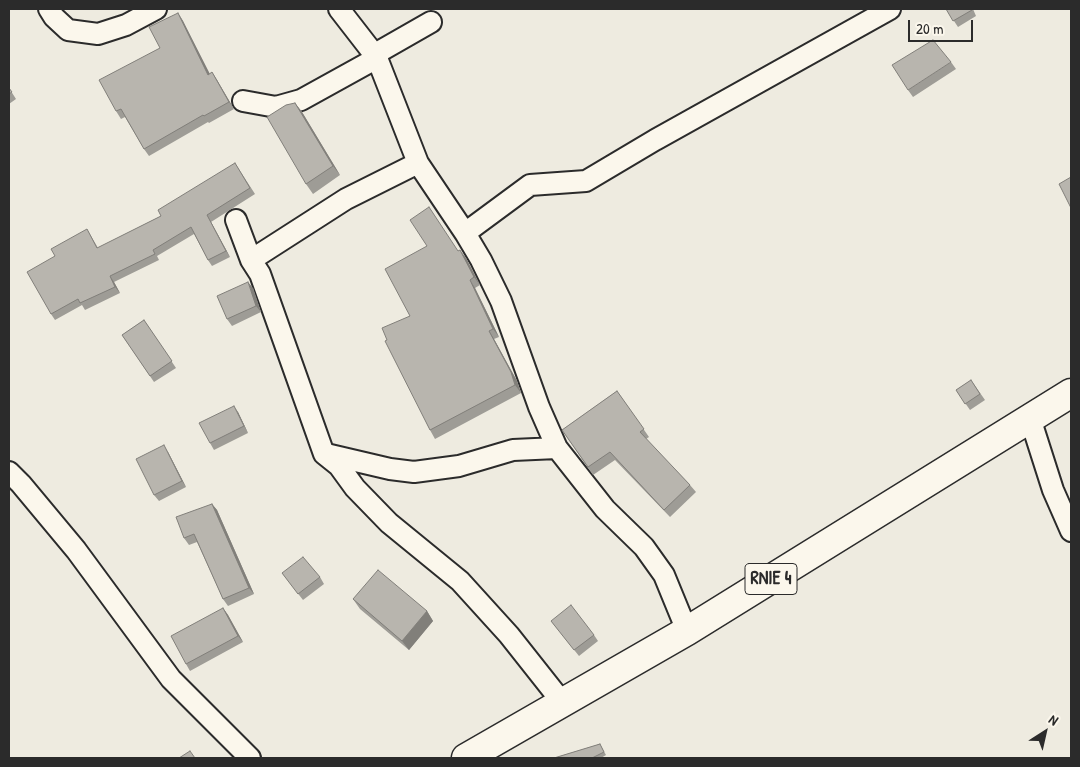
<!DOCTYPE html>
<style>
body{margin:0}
#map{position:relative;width:1080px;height:767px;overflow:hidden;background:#eeebe0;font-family:"Patrick Hand",sans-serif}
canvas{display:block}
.frame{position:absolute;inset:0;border:10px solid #2b2b2b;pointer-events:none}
.north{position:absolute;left:1020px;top:707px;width:50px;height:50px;-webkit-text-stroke:4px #fbf7ec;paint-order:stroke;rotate:35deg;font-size:14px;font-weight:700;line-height:20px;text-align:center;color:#2b2b2b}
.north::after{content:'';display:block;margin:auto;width:18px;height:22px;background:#2b2b2b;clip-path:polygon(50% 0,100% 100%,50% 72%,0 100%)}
.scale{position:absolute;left:908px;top:20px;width:65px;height:22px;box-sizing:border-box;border:2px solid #2b2b2b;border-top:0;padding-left:6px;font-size:15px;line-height:18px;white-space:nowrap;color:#2b2b2b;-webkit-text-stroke:4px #fbf7ec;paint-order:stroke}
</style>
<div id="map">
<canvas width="1080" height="767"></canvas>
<div class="frame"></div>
<div class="north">N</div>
<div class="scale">20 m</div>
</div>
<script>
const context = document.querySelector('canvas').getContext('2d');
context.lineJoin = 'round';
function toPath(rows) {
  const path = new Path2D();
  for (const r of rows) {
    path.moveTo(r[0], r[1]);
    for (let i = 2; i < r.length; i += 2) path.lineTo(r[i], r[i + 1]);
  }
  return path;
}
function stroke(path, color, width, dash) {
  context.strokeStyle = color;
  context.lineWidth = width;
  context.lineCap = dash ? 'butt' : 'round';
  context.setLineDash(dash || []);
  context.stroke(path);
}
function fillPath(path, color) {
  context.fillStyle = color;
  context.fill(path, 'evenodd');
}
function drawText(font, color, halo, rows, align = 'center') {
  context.font = font + ' "Patrick Hand",sans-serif';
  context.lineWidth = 4.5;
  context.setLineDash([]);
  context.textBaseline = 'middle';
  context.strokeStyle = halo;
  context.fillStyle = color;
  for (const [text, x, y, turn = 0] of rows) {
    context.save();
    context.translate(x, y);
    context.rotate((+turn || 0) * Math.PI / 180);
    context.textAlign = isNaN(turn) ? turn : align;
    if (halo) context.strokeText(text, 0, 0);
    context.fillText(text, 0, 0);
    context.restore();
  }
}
const street = toPath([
 [49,9,54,17,68,30,98,34,126,25,156,9],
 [339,9,377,58,418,163,465,233,481,260,501,301,539,407,557,448,605,509,644,547,664,575,687,631],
 [375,54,431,22],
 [243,101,276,107,301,100,377,58],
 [236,220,251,260,260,274,324,454,339,466,355,488,389,523,460,581,509,635,562,702],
 [465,233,530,185,586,181,655,140,890,9],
 [251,260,346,199,418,163],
 [1030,418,1053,490,1071,531],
 [326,454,390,469,414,472,459,466,513,450,557,448],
 [9,472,21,484,76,550,171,679,250,758]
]);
const primary = toPath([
 [466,758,687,631,1071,393]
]);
const wall = toPath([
 [946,9,973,9,976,16,958,27],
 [178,13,183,21,209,74,212,72,217,80,234,109,209,123,208,122,149,156,144,149,125,117,121,119,116,111,160,48],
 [951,62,956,69,913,97,908,90],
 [9,88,16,99,9,104],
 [295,103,302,112,340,175,313,194,306,184],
 [235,163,255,194,211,222,230,257,212,266,208,260,194,234,157,256,159,260,114,282,120,293,85,310,82,305,55,320,51,314,55,256,87,229,98,248,161,216],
 [459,251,466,258,480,285,475,288,499,337,494,339,517,381,521,393,435,439,430,430,387,340,410,316],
 [253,288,261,312,232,326,227,319],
 [144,320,176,368,154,382,122,335],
 [971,380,985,400,970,410,956,390],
 [617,391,649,437,646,439,690,485,696,492,670,517,615,460,593,475,562,430],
 [238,412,248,433,214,450,210,443],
 [168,452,186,487,159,501,154,495],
 [212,504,217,510,254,594,228,606,223,599,197,542,189,545,184,538],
 [282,573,320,577,324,584,303,600],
 [353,599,427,611,433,621,409,650,360,609],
 [223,608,228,615,243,642,190,671,186,664],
 [551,621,594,635,598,641,579,656],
 [600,744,606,755,601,758,554,758]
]);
const shadedWall = toPath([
 [178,13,183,21,214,82,208,75],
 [212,72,217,80,234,109,229,102],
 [295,103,302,112,340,175,333,166],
 [207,215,211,222,230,257,226,251],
 [460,250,466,258,480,285,474,277],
 [110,276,114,282,120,293,115,287],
 [470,280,475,288,499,337,493,329],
 [248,282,253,288,261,312,256,306],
 [489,331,494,339,517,381,521,393,515,385],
 [234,406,238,412,248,433,244,426],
 [164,445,168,452,186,487,182,481],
 [212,504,217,510,254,594,249,588],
 [223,608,228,615,243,642,238,636],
 [427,611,433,621,409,650,402,641]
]);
const building = toPath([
 [946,9,971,9,972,10,953,21,946,9],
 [178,13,208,75,212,72,229,102,204,116,203,115,144,149,121,109,116,111,99,80,160,48,149,27,178,13],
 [933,40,951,62,908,90,892,65,933,40],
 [9,88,12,92,9,94,9,88],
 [295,103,333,166,306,184,267,117,286,105,295,103],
 [235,163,250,188,207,215,226,251,208,260,191,227,153,250,155,254,110,276,115,287,80,303,78,299,51,314,27,272,55,256,51,249,87,229,97,248,161,216,158,210,235,163],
 [1071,177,1071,208,1059,184,1071,177],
 [429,207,458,251,460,250,474,277,470,280,493,329,489,331,511,372,515,385,430,430,385,341,387,340,382,328,410,316,385,269,427,246,410,220,429,207],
 [248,282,256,306,227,319,217,296,248,282],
 [144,320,172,361,150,376,122,335,144,320],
 [971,380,980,394,965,404,956,390,971,380],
 [617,391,644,429,640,432,690,485,664,510,610,452,588,467,562,430,617,391],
 [234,406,244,426,210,443,199,423,234,406],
 [164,445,182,481,154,495,136,459,164,445],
 [212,504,249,588,223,599,194,534,184,538,176,517,212,504],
 [303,557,320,577,298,594,282,573,303,557],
 [378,570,427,611,402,641,353,599,378,570],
 [571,605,594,635,574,650,551,621,571,605],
 [223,608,238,636,186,664,171,636,223,608],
 [600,744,604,752,592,758,554,758,600,744],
 [190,751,195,758,179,758,190,751]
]);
const shields = [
 [771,579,52]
];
const shieldNames = [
 ["RNIE 4",771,579]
];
stroke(street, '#2b2b2b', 24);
stroke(primary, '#2b2b2b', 31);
stroke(street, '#fbf7ec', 20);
stroke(primary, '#fbf7ec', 28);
fillPath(wall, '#9e9c96');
fillPath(shadedWall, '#817f7a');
fillPath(building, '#b8b5ae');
stroke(building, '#817f7a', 1);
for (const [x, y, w] of shields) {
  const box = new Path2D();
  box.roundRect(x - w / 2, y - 15.5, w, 31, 4);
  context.fillStyle = '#fbf7ec';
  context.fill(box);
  stroke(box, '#2b2b2b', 1);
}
drawText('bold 18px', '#2b2b2b', null, shieldNames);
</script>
